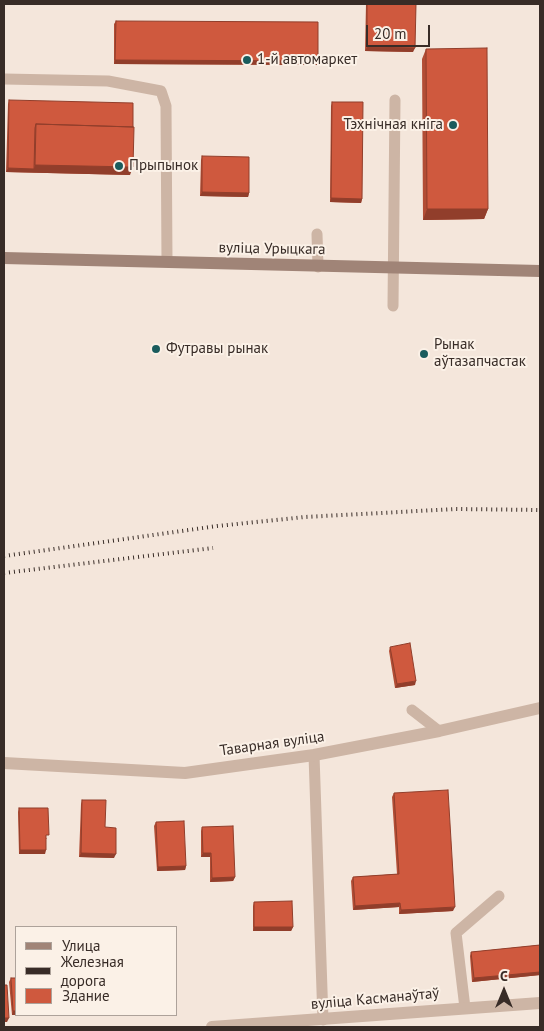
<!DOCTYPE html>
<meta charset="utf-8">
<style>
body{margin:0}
#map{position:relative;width:544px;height:1031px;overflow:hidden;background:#f4e6db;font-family:"PT Sans",sans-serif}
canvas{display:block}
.frame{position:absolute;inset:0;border:5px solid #382c27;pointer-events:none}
.legend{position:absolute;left:15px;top:926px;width:162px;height:90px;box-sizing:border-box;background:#fbf1e7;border:1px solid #ada29a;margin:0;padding:6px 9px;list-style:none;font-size:15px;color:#382c27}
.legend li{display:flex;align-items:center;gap:10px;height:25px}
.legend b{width:25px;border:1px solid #ada29a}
.north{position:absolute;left:479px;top:966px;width:50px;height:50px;-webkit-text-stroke:4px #fbf1e7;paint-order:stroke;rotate:0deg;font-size:14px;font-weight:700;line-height:20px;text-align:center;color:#382c27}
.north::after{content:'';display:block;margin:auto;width:18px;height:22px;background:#382c27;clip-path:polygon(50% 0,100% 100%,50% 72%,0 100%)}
.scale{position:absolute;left:366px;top:25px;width:64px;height:22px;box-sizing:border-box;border:2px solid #382c27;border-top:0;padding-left:6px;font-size:15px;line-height:18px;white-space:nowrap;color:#382c27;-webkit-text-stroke:4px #fbf1e7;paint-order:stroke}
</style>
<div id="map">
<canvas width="544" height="1031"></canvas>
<div class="frame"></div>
<ul class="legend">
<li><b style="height:6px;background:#a08477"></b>Улица</li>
<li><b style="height:6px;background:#382c27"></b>Железная дорога</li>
<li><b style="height:14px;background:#cf593e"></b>Здание</li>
</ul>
<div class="north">С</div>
<div class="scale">20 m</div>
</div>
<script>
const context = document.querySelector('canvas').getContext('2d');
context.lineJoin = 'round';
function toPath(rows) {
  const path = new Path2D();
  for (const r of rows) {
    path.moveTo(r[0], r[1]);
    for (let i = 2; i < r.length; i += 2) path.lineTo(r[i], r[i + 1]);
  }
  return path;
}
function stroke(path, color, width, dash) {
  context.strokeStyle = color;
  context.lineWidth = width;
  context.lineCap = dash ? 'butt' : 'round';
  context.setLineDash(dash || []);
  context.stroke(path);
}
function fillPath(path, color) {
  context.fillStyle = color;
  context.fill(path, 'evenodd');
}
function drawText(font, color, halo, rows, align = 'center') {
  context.font = font + ' "PT Sans",sans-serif';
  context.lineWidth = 4;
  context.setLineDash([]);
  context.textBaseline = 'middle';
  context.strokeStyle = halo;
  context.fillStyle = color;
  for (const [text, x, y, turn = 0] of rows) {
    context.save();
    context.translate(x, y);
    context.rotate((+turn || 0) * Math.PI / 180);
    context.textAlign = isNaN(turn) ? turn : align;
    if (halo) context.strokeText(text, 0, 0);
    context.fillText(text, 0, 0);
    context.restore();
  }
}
const lane = toPath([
 [4,79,108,81,161,91,166,106,167,261],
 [317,234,318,267],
 [393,306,395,100],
 [412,710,439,731],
 [314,755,323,1020],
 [465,1008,456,933,499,896]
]);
const street = toPath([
 [4,763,185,773,314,755,439,731,540,708],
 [212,1027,540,1003]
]);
const secondary = toPath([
 [4,258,540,271]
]);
const rail = toPath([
 [4,556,217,526,305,517,456,509,540,510],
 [4,573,213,548]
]);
const wall = toPath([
 [366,4,416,4,413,52,365,51],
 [116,21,317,65,114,64,114,24],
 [426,49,488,209,484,219,423,220,422,59],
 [9,100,130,175,6,172,8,104],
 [332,102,362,199,361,203,330,202,331,106],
 [202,156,249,193,248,197,200,196,201,160],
 [390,647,415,685,395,688,389,651],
 [394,793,453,911,399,914,399,907,353,910,351,881,353,877,397,874,392,797],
 [82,800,105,827,114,858,79,857,81,804],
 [19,808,47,839,46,839,45,854,19,854,18,812],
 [156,822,186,866,185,870,157,871,154,826],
 [202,827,235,877,233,881,210,882,210,857,201,857,201,831],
 [254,902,293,927,291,931,253,931,253,906],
 [540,945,540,975,472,982,470,956,471,952],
 [11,978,16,1015,17,1015,12,1015,9,982]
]);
const shadedWall = toPath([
 [367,47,415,48,413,52,365,51],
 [115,60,318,61,317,65,114,64],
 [35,165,133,167,130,175,6,172,8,168,34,169],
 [202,192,249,193,248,197,200,196],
 [331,198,362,199,361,203,330,202],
 [427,209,488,209,484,219,423,220],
 [416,681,415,685,395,688,397,684],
 [20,850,46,850,45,854,19,854],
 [81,853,116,854,114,858,79,857],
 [203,853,211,853,210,857,201,857],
 [186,866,185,870,157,871,158,867],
 [235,877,233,881,210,882,212,878],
 [400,903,399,907,353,910,355,906],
 [455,907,453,911,399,914,401,910],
 [254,927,293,927,291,931,253,931],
 [540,972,540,975,472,982,474,978],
 [13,1011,16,1011,16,1015,17,1015,12,1015],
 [4,1018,9,1018,7,1022,4,1022]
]);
const building = toPath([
 [367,4,416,4,415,48,367,47,367,4],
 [116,21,318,22,318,61,115,60,116,21],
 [487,48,488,209,427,209,426,49,487,48],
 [9,100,133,103,133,127,36,124,35,128,34,169,8,168,9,100],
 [332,102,363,102,362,199,331,198,332,102],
 [36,124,134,127,133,167,35,165,36,124],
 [202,156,249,157,249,193,202,192,202,156],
 [410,643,416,681,397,684,390,647,410,643],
 [448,790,455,907,401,910,400,903,355,906,353,877,399,874,394,793,448,790],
 [82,800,106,800,105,827,116,828,116,854,81,853,82,800],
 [19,808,48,808,49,835,46,835,46,850,20,850,19,808],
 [184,821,186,866,158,867,156,822,184,821],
 [233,826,235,877,212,878,211,853,203,853,202,827,233,826],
 [292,901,293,927,254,927,254,902,292,901],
 [540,945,540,972,474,978,471,952,540,945],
 [11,978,16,978,16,1011,13,1011,11,978],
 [4,985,7,985,9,1018,4,1018,4,985]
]);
const markers = [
 [247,60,5,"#1a5c5d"],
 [453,125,5,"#1a5c5d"],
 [119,166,5,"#1a5c5d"],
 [156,349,5,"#1a5c5d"],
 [424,354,5,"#1a5c5d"]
];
const poiNames = [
 ["1-й автомаркет",257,60],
 ["Тэхнічная кніга",443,125,"right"],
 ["Прыпынок",129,166],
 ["Рынак",434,345],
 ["аўтазапчастак",434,362],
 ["Футравы рынак",166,349]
];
const streetNames = [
 ["вуліца Урыцкага",272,249,1],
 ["Таварная вуліца",272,744,-8],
 ["вуліца Касманаўтаў",375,999,-5]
];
stroke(lane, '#cdb5a5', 11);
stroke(street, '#cdb5a5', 12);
stroke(secondary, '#a08477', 12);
stroke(rail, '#382c27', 4, [1, 4]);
fillPath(wall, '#b24d35');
fillPath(shadedWall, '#913e2b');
fillPath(building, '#cf593e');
stroke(building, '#913e2b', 1);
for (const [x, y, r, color] of markers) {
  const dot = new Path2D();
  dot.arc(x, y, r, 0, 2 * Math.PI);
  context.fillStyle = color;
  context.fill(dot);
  stroke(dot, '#fbf1e7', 2);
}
drawText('15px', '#382c27', '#fbf1e7', poiNames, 'left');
drawText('15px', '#382c27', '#fbf1e7', streetNames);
</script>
